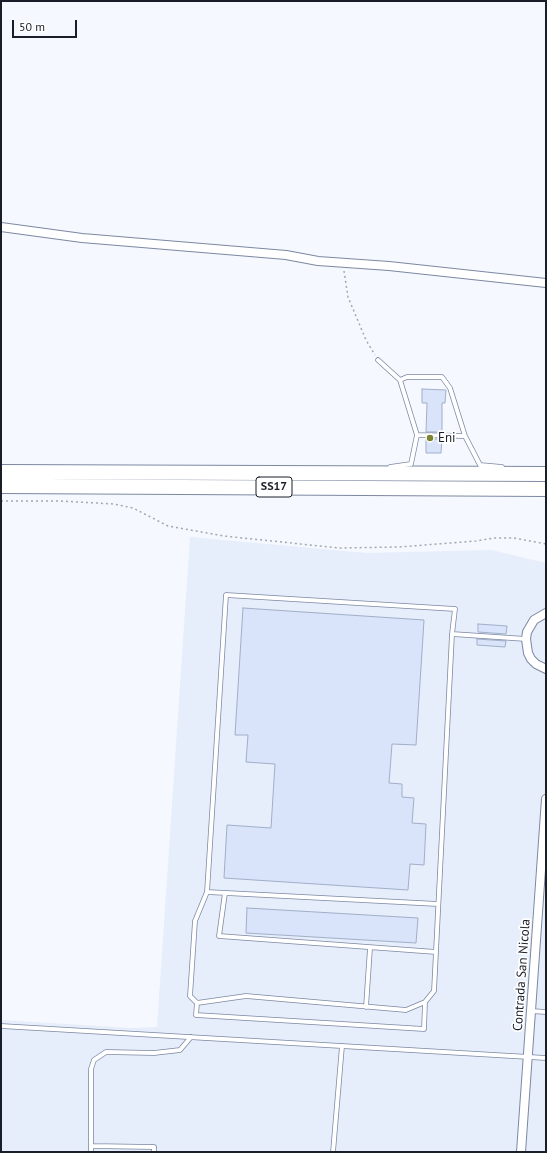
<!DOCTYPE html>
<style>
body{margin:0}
#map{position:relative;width:547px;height:1153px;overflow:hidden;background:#f5f8fe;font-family:"PT Sans",sans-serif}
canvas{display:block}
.frame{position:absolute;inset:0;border:2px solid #191e28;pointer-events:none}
.scale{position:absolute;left:12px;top:20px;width:65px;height:18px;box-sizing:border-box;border:2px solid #191e28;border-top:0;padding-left:5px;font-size:12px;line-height:14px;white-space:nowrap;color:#191e28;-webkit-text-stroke:3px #fff;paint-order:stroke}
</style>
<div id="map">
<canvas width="547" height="1153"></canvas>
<div class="frame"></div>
<div class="scale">50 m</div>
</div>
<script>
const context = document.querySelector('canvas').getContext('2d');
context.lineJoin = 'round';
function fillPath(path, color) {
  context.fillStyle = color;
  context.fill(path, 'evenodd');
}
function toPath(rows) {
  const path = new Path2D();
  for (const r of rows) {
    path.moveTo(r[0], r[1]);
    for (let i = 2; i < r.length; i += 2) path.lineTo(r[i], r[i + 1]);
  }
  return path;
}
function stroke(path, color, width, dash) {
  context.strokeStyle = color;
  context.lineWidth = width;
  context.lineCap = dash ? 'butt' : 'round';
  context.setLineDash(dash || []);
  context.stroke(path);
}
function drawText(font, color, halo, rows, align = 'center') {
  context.font = font + ' "PT Sans",sans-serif';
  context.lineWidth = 3.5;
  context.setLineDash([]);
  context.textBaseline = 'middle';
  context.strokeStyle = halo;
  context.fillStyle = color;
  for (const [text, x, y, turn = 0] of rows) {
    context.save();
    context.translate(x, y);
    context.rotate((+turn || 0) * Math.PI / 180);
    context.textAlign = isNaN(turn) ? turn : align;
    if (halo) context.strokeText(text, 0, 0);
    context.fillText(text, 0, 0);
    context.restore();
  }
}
const built = toPath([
 [190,537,366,553,492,550,546,563,546,1152,1,1152,1,1020,131,1028,157,1027]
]);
const building = toPath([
 [422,389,446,390,445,403,442,403,442,432,426,432,427,403,422,403,422,389],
 [426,439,442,439,441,453,426,453,426,439],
 [243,608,424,620,416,745,392,744,389,783,402,784,402,797,414,798,412,823,426,824,424,865,410,864,408,890,224,878,227,825,271,828,275,764,246,762,248,735,235,735,243,608],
 [478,624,507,626,506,634,478,632,478,624],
 [477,639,506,641,505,647,477,645,477,639],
 [247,908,418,918,416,943,246,933,247,908]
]);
const path = toPath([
 [344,271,348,297,366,340,375,355],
 [1,501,60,501,114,504,133,508,168,526,224,536,339,548,399,547,476,541,494,538,514,538,546,544]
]);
const service = toPath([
 [378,360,400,380],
 [417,435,400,380,407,377,442,377,450,388,465,436],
 [390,467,411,464,417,435,465,436,480,465,502,467],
 [452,634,526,639],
 [207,892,195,921,190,996,197,1003,246,996,406,1010,425,1002,434,991,452,634,455,609,226,595,207,892,438,904],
 [225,893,219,936,436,952],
 [197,1003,196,1015,424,1029,425,1002],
 [366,1007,370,948],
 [531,1011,546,1012],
 [1,1026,546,1058],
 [91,1146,154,1147,154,1152],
 [91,1152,91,1069,94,1060,106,1052,154,1053,180,1050,191,1037],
 [333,1152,342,1046]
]);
const minor = toPath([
 [1,227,82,238,286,255,318,261,389,266,546,283],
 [546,613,534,620,527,632,526,639,528,653,531,659,536,664,546,669],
 [521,1152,546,799]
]);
const trunk = toPath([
 [1,472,546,474],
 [1,486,546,489]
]);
const markers = [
 [430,438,4,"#7d8531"]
];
const shields = [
 [274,487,36]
];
const shieldNames = [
 ["SS17",274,487]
];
const poiNames = [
 ["Eni",438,438]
];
const streetNames = [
 ["Contrada San Nicola",522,975,-86]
];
fillPath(built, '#e6edfb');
fillPath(building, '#d9e4fa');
stroke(building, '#a1afc9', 1);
stroke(service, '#7c88a2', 5.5);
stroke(minor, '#7c88a2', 10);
stroke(trunk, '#7c88a2', 16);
stroke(path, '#a3a7ae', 1.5, [2, 3]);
stroke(service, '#fff', 4);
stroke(minor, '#fff', 8);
stroke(trunk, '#fff', 14);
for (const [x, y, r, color] of markers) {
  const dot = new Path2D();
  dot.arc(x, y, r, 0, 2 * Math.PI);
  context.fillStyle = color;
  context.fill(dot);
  stroke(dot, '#fff', 1.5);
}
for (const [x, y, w] of shields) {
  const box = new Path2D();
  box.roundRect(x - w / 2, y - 10, w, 20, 3);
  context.fillStyle = '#fff';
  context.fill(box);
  stroke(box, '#191e28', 1);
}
drawText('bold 12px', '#191e28', null, shieldNames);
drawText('13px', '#191e28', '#fff', poiNames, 'left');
drawText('13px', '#191e28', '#fff', streetNames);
</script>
